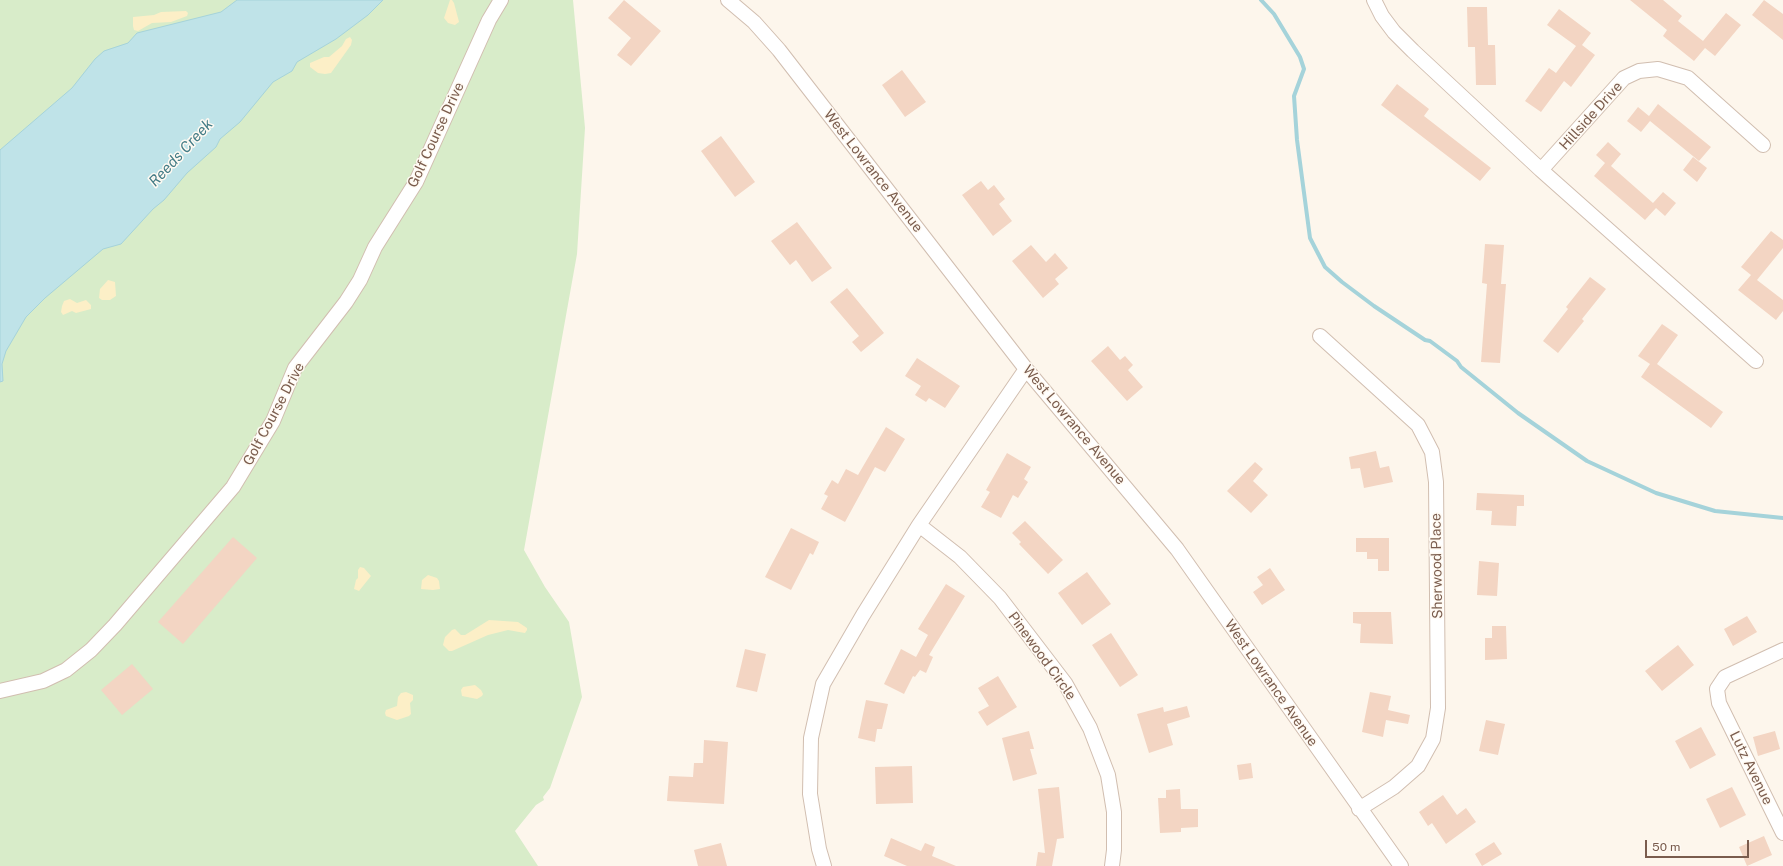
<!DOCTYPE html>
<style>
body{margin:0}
#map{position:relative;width:1783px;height:866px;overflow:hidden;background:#fdf6ec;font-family:"Public Sans",sans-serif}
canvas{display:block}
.scale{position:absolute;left:1645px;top:840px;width:104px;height:18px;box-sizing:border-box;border:2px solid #7a5c4d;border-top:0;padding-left:5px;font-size:12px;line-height:14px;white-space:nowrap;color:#7a5c4d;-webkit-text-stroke:3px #fffaf3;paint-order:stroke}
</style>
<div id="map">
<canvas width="1783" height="866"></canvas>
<div class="scale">50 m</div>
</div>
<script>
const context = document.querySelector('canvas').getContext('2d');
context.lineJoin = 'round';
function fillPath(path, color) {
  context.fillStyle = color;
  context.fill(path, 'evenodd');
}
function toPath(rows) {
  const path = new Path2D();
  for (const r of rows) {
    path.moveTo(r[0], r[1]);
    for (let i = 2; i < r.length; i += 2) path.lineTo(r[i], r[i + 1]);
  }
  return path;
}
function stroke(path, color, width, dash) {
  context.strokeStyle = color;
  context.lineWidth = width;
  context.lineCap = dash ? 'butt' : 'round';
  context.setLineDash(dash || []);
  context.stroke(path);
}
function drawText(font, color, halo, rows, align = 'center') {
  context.font = font + ' "Public Sans",sans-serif';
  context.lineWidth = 3;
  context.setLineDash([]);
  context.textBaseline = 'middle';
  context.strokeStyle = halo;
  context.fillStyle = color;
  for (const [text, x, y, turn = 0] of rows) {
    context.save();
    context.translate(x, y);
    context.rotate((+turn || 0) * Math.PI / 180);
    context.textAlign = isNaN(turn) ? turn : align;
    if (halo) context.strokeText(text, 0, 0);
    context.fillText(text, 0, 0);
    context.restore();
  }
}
const green = toPath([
 [0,0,573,0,585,128,577,254,524,550,545,587,569,622,582,697,550,788,543,797,544,800,536,805,515,831,538,866,0,866]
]);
const sand = toPath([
 [450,0,452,0,454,3,458,18,459,22,455,25,448,23,444,18],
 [186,11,188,13,187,16,171,22,152,23,138,31,134,30,133,26,133,17,154,15,161,12],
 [350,37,352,40,351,45,331,73,325,74,318,73,310,67,310,63,324,57,329,57,342,46,346,39],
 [108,280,115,282,116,296,110,300,102,300,99,298,100,289],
 [70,299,77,303,86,300,91,305,91,309,76,313,72,311,63,315,61,312,62,306,64,301],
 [360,567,364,568,371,576,359,591,354,589,356,580,358,578,358,570],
 [428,575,437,578,439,581,440,589,433,590,421,589,422,580],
 [489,620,518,622,527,628,527,630,525,633,508,630,488,635,452,651,449,651,443,645,445,637,452,630,455,629,461,635,465,635],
 [475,685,481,690,483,694,482,696,477,699,462,696,461,690,463,687],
 [406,692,413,695,413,700,410,703,411,714,409,716,397,720,386,716,385,713,386,710,397,706,398,697,401,693]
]);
const water = toPath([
 [237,0,383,0,368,15,336,39,297,62,292,71,273,82,240,122,220,139,216,147,187,173,164,200,153,209,121,244,103,249,45,298,26,317,6,351,2,364,3,381,0,382,0,150,72,88,95,59,104,51,128,43,137,33,221,12,237,0]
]);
const stream = toPath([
 [1261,0,1274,14,1300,57,1304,69,1294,96,1297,140,1310,238,1325,267,1342,282,1374,306,1425,340,1430,341,1457,361,1461,367,1518,413,1587,461,1656,493,1715,511,1783,518]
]);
const building = toPath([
 [624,0,661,31,631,66,617,55,631,38,608,18],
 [1630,0,1663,0,1682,16,1678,21,1703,41,1726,13,1741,25,1715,56,1705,48,1694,61,1663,36,1667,30],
 [1764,0,1783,14,1783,40,1752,15],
 [1467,7,1487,7,1488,45,1495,45,1496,85,1476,85,1475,47,1468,47],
 [1559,9,1591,33,1582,45,1595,55,1571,87,1564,81,1541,112,1525,101,1549,68,1556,73,1576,46,1547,25],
 [902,70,926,102,905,117,882,85],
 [1397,84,1429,109,1424,116,1491,168,1480,181,1381,105],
 [1658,104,1711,147,1699,161,1650,121,1641,132,1627,121,1638,107,1649,116],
 [721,136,755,182,735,197,701,151],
 [1608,142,1621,154,1611,166,1653,203,1663,192,1676,203,1665,216,1656,208,1645,220,1594,176,1605,163,1596,155],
 [1693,157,1707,168,1697,182,1683,170],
 [981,181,988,190,994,185,1005,199,999,204,1012,221,993,236,962,195],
 [797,222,832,268,812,282,796,260,790,265,771,241],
 [1771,231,1783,240,1783,248,1757,280,1783,300,1783,311,1776,320,1738,290,1751,275,1741,267],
 [1485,244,1504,245,1501,284,1506,284,1500,363,1481,362,1487,284,1482,283],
 [1031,245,1046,262,1055,253,1068,268,1055,279,1059,284,1043,298,1012,261],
 [1590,277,1606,289,1582,319,1584,321,1558,353,1543,341,1568,309,1566,307],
 [847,288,884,333,861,352,852,342,859,336,830,302],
 [1662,324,1678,335,1657,364,1723,412,1711,428,1641,377,1650,364,1638,356],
 [1108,346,1120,360,1125,356,1133,365,1128,370,1143,387,1127,401,1091,361],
 [917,358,960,386,945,408,929,398,926,402,915,395,921,386,905,376],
 [886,427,905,439,885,472,875,467,845,522,821,509,828,496,824,494,832,480,838,484,846,469,858,475],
 [1376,451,1380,468,1389,466,1393,482,1364,488,1360,468,1351,469,1349,457],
 [1007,453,1031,467,1024,479,1028,482,1018,498,1013,495,1001,518,981,507,990,492,986,490],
 [1255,462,1263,469,1253,481,1268,495,1251,513,1227,491],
 [1477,493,1524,495,1524,506,1517,506,1516,526,1491,525,1492,511,1476,510],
 [1025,521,1063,560,1048,574,1019,544,1021,542,1012,533],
 [791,528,819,542,813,555,810,553,791,590,765,577],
 [233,537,257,558,183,644,158,622],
 [1356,538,1389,538,1389,571,1378,571,1378,559,1367,559,1367,552,1356,552],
 [1479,561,1499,563,1497,596,1477,595],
 [1270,568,1285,590,1262,605,1253,592,1263,585,1257,577],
 [1087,572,1111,604,1082,625,1058,593],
 [946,584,965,596,929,655,933,657,926,673,920,670,915,677,913,676,904,694,884,684,901,649,916,657,928,635,918,629],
 [1353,612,1391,612,1393,644,1360,643,1361,624,1353,623],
 [1747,616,1757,632,1733,646,1724,629],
 [1492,626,1506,626,1507,659,1485,660,1485,638,1492,638],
 [1111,633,1138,675,1120,687,1092,645],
 [1678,645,1694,665,1662,691,1645,671],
 [745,649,766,654,757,692,736,687],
 [132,664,153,689,122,715,101,690],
 [998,676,1017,707,987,726,978,712,989,706,978,688],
 [1370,692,1391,696,1388,710,1410,715,1408,724,1386,720,1383,737,1362,732],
 [866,700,888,704,882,729,877,729,875,742,858,738],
 [1187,706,1190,717,1167,724,1173,745,1149,753,1137,714,1163,707,1164,712],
 [1486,720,1505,724,1498,755,1479,751],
 [1701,727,1716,755,1690,769,1675,741],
 [1029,731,1034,749,1030,749,1037,774,1013,781,1002,738],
 [1775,731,1780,749,1758,756,1753,737],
 [704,740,728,742,724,804,667,801,669,776,693,777,694,763,703,763],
 [1251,763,1253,778,1239,780,1237,765],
 [912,766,913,803,876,804,875,767],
 [1059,787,1064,838,1057,839,1052,866,1036,866,1038,852,1045,853,1038,789],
 [1732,787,1746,815,1720,828,1706,799],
 [1180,789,1181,809,1198,809,1198,827,1181,828,1181,832,1160,833,1158,798,1166,798,1166,790],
 [1443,795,1457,815,1466,808,1476,822,1446,844,1432,823,1428,826,1419,812],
 [1764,836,1772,855,1747,866,1739,847],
 [891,838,921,851,925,843,935,847,932,856,956,866,907,866,884,856],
 [1494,842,1502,854,1482,866,1475,854],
 [721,843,727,866,698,866,694,850]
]);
const minor = toPath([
 [728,0,754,22,779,50,1026,369,1177,549,1401,866],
 [1374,0,1382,16,1394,32,1413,51,1541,170,1756,361],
 [1541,170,1624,78,1639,71,1658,69,1688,78,1763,145],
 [1320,336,1418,425,1432,452,1436,482,1438,708,1433,739,1418,766,1394,787,1359,809],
 [919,525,1026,369],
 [1783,650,1725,677,1717,689,1719,703,1783,833],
 [0,691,43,681,66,670,91,650,115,625,233,487,273,421,295,368,346,302,360,280,375,247,416,182,489,20,501,0],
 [824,866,819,849,810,794,811,738,823,684,863,615,919,525,960,557,1000,598,1065,683,1090,728,1108,775,1114,812,1114,850,1112,866]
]);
const streetNames = [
 ["Hillside Drive",1591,116,-48],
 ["Golf Course Drive",436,135,-65],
 ["West Lowrance Avenue",873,171,52],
 ["Golf Course Drive",274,414,-62],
 ["West Lowrance Avenue",1074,425,50],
 ["Sherwood Place",1437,566,-91],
 ["Pinewood Circle",1042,656,54],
 ["West Lowrance Avenue",1271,683,55],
 ["Lutz Avenue",1751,768,64]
];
const waterNames = [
 ["Reeds Creek",181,153,-47]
];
fillPath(green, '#d8ecc9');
fillPath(sand, '#fcefc7');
fillPath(water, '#bfe3e8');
stroke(water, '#a5d3da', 1);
stroke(stream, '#a5d3da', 4);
fillPath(building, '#f3d5c3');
stroke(minor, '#d1beb0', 16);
stroke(minor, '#fff', 14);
drawText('14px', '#7a5c4d', '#fffaf3', streetNames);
drawText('italic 15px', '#437c86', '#fffaf3', waterNames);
</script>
